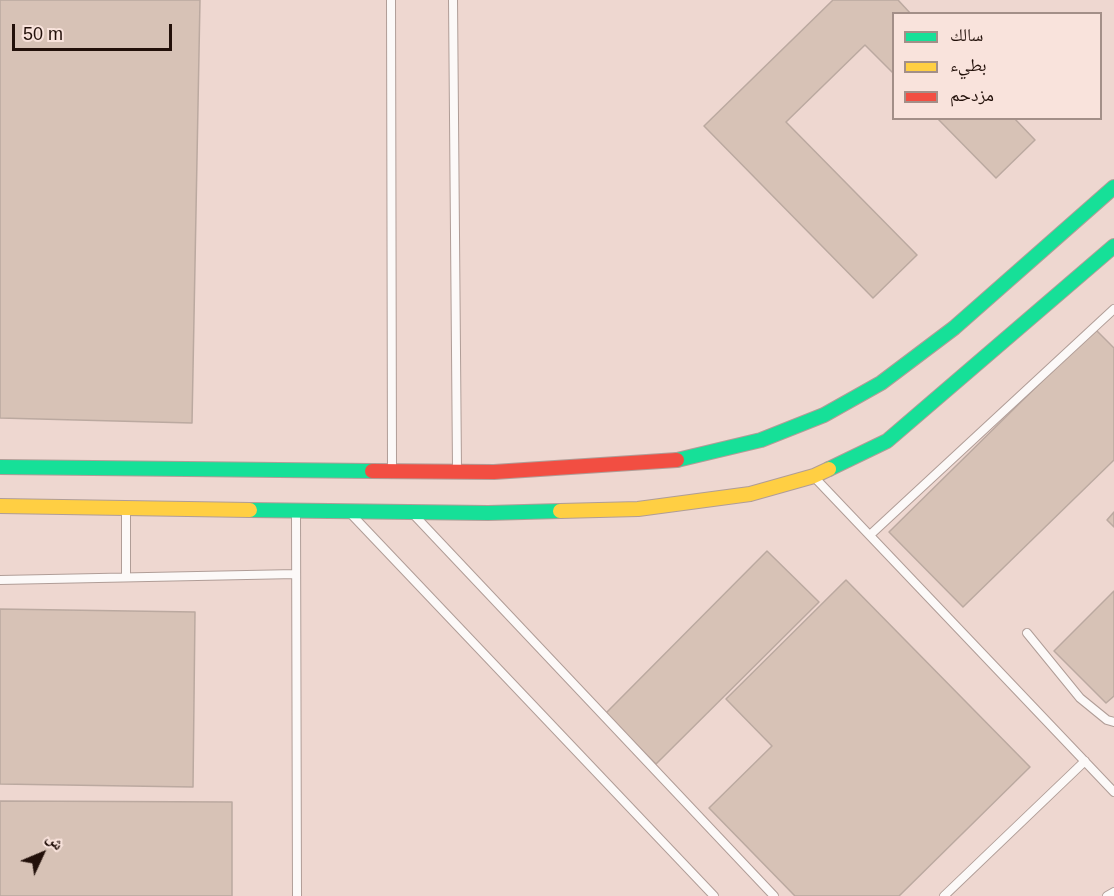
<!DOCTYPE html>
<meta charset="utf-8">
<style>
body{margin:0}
#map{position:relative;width:1114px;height:896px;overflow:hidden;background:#eed7d0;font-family:Helvetica,"Noto Naskh Arabic",sans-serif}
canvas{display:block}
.legend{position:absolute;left:892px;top:12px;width:210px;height:108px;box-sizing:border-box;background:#f9e3dc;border:2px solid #a38f88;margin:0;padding:8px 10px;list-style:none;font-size:18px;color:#22100a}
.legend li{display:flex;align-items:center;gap:12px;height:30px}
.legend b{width:30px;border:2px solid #a38f88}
.north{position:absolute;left:12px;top:824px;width:60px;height:60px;-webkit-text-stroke:4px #f9e3dc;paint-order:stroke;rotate:46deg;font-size:16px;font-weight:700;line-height:24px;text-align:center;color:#22100a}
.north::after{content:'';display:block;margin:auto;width:21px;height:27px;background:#22100a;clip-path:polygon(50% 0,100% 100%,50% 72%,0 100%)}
.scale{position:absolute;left:12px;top:24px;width:160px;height:27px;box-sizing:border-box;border:3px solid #22100a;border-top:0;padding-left:8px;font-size:18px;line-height:21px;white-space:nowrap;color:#22100a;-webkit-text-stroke:4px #f9e3dc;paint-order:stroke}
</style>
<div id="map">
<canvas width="1114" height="896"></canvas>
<ul class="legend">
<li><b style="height:8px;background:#16e098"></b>سالك</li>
<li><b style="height:8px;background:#ffcf43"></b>بطيء</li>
<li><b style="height:8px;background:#f24e42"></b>مزدحم</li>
</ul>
<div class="north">ش</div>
<div class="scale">50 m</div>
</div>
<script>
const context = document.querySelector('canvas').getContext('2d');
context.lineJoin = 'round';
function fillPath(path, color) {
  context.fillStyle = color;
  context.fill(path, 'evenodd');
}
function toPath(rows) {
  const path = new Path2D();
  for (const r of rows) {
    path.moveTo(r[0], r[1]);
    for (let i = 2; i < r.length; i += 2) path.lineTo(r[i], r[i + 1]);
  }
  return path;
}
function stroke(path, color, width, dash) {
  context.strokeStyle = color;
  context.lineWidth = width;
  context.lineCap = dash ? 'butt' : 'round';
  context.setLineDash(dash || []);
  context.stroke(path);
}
const building = toPath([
 [0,0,200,0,192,423,0,418,0,0],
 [833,0,898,0,911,14,894,14,894,74,865,45,786,122,917,255,873,298,704,126,833,0],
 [937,118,1014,118,1035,140,996,178,937,118],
 [1095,329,1114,348,1114,460,963,607,889,532,1095,329],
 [1114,512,1114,527,1107,520,1114,512],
 [767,551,819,602,656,764,605,714,767,551],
 [846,580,1030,767,899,896,795,896,709,808,772,746,726,699,846,580],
 [1114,591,1114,696,1106,703,1054,651,1114,591],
 [0,609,195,612,193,787,0,784,0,609],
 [0,801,232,802,232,896,0,896,0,801]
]);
const lane = toPath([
 [391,0,392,468],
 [453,0,457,468],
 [816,479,1114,792],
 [296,513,297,896],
 [352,515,714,896],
 [416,517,774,896],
 [870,535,1114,309],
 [126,577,126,509],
 [0,580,296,574],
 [1027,633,1080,698,1107,720,1114,722],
 [944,896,1085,761],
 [1107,896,1114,892]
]);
const fast = toPath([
 [677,460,761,440,824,415,881,383,954,328,1114,187],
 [0,467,372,471],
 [829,469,887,441,1114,246],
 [250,510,488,513,560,511]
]);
const slow = toPath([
 [0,506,250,510],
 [560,511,638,509,750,494,814,476,829,469]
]);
const jam = toPath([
 [372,471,494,472,677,460]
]);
fillPath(building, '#d7c2b6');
stroke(building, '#bba9a0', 1.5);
stroke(lane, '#b09d97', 10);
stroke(fast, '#b09d97', 16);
stroke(slow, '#b09d97', 16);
stroke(jam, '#b09d97', 16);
stroke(lane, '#fcf9f8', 8);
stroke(fast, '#16e098', 14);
stroke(slow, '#ffcf43', 14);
stroke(jam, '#f24e42', 14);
</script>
